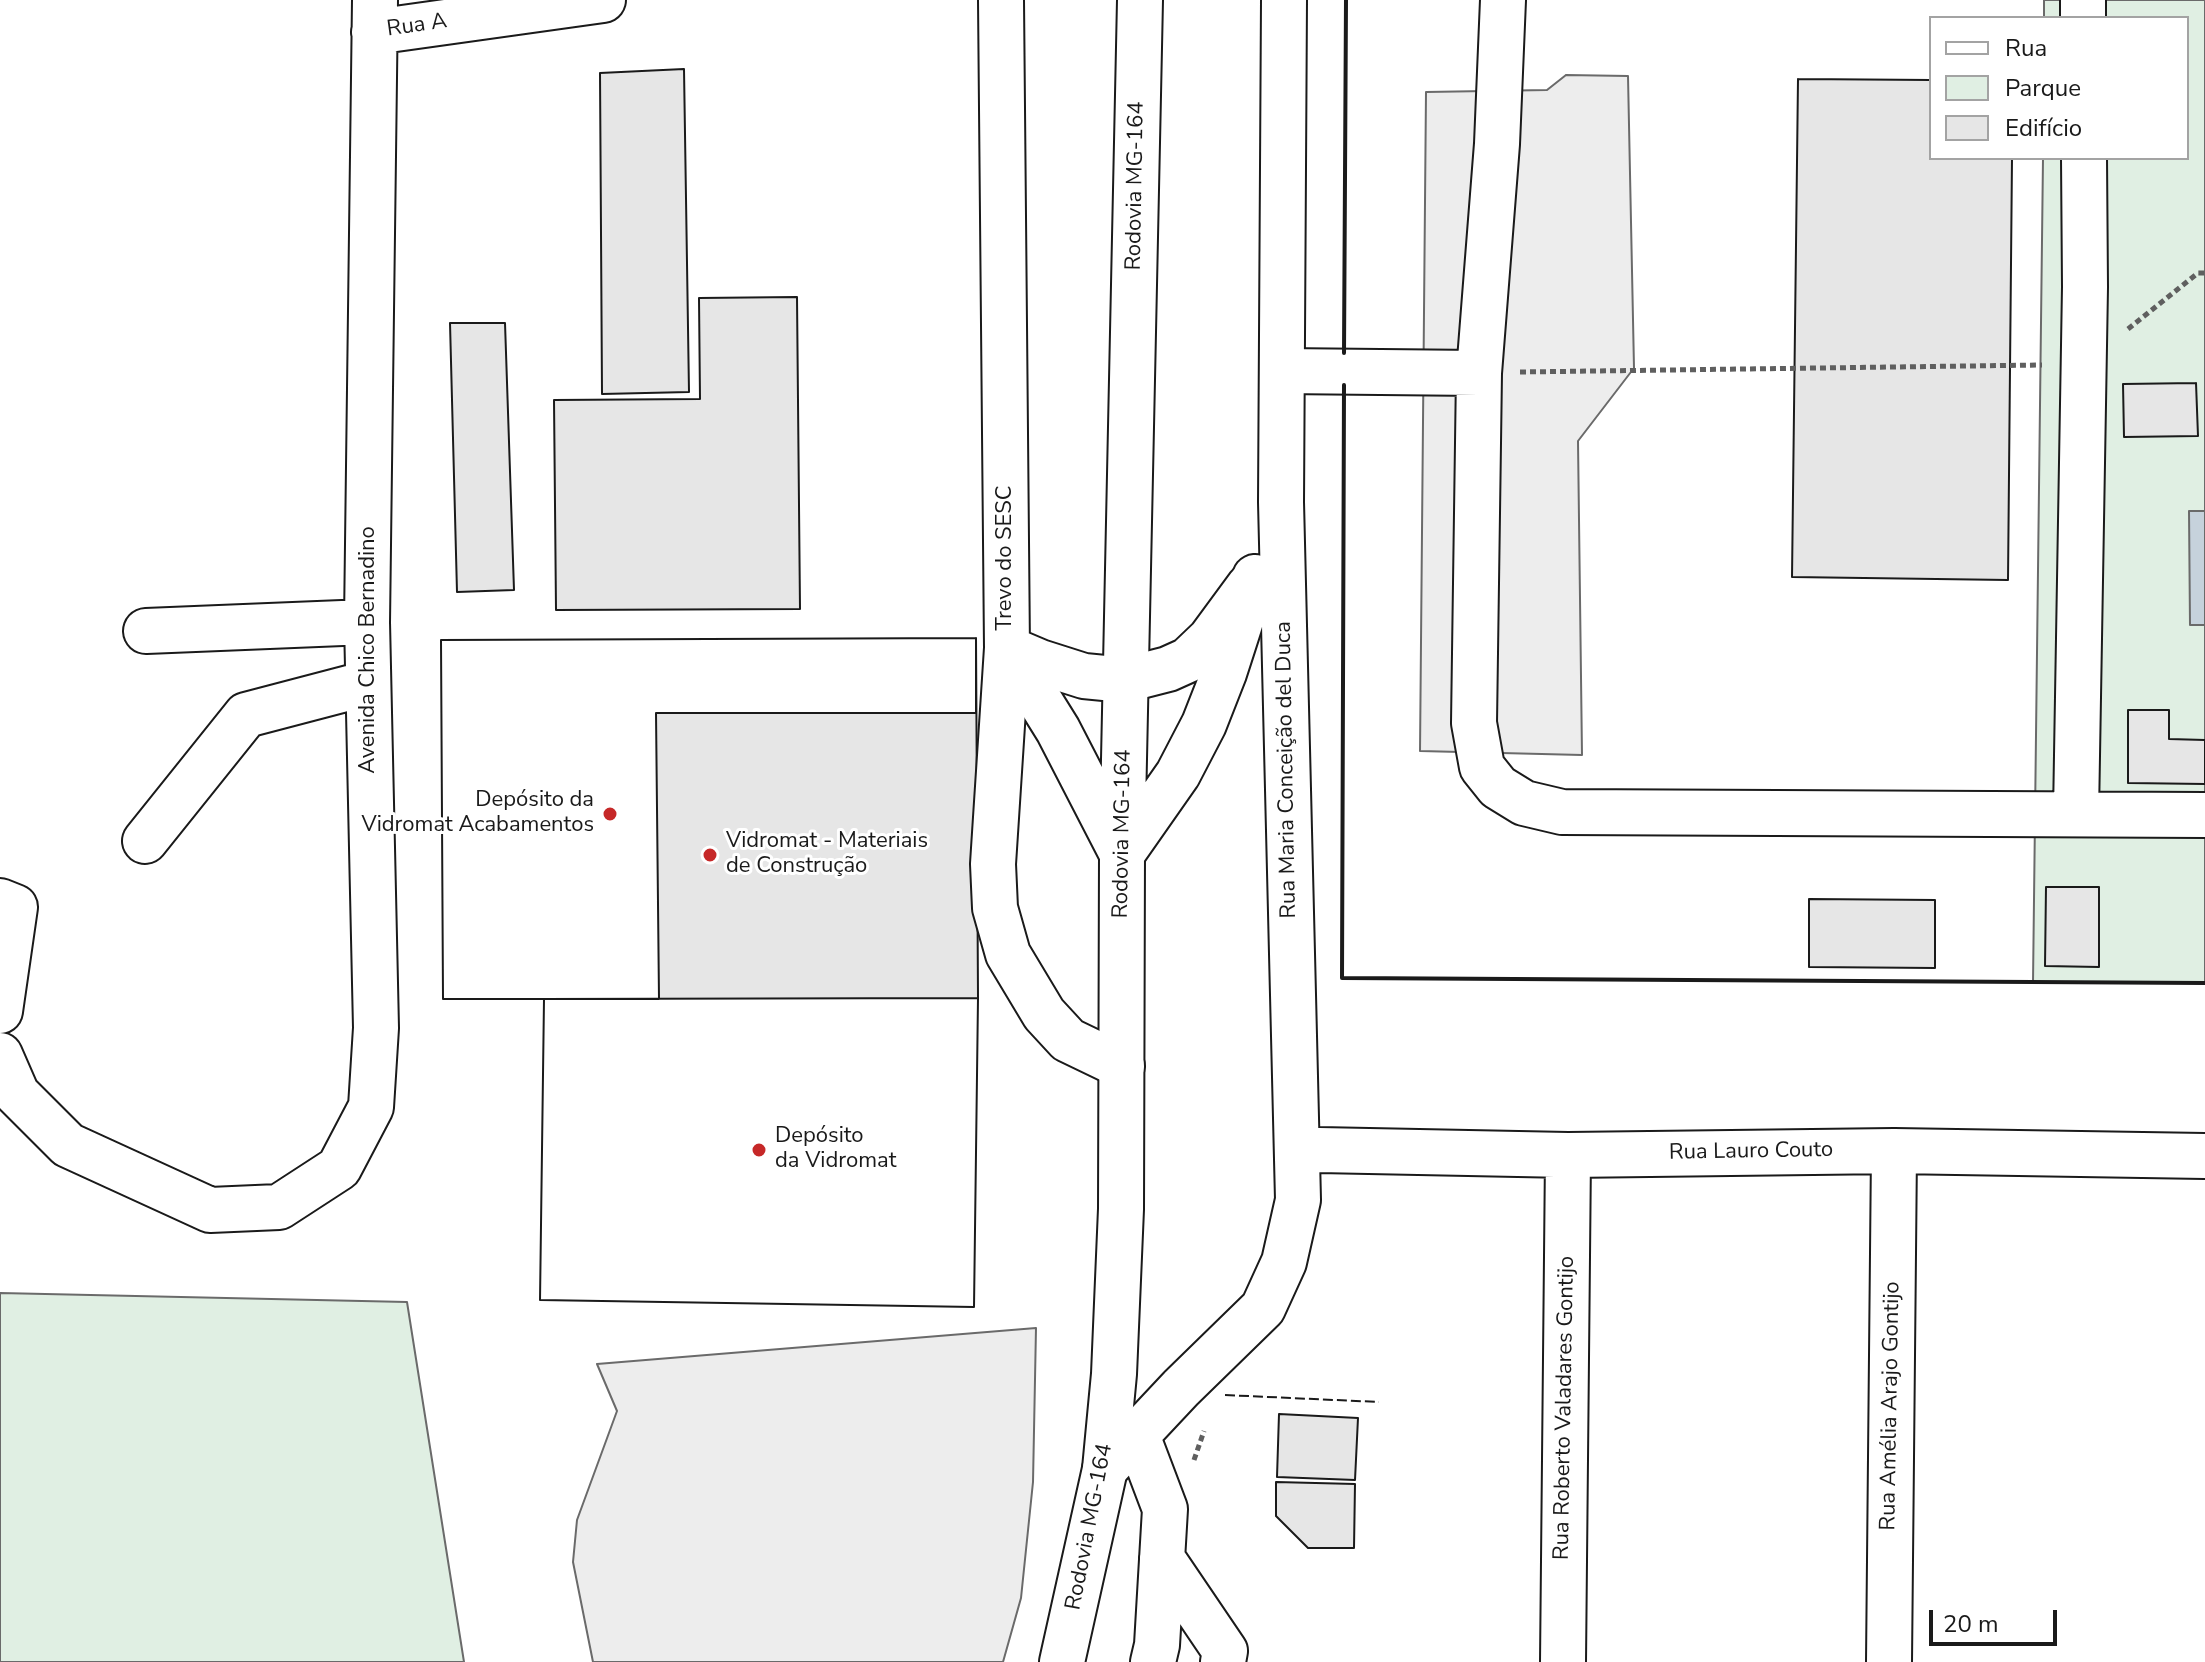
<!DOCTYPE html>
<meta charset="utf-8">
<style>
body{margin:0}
#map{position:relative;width:2205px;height:1662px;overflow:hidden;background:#fff;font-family:"Nunito Sans",sans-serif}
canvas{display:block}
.legend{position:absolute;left:1929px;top:16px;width:260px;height:144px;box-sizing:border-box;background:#fff;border:2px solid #a3a3a3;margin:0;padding:10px 14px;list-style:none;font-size:24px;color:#1a1a1a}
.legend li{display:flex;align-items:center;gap:16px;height:40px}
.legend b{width:40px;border:2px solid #a3a3a3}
.scale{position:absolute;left:1929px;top:1610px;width:128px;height:36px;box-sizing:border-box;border:4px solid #1a1a1a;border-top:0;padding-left:10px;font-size:24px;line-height:28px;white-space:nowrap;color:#1a1a1a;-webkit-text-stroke:6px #fff;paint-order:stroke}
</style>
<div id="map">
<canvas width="2205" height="1662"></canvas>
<ul class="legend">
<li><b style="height:10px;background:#fff"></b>Rua</li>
<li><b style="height:22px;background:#e0efe3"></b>Parque</li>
<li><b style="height:22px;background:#e6e6e6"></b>Edifício</li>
</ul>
<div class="scale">20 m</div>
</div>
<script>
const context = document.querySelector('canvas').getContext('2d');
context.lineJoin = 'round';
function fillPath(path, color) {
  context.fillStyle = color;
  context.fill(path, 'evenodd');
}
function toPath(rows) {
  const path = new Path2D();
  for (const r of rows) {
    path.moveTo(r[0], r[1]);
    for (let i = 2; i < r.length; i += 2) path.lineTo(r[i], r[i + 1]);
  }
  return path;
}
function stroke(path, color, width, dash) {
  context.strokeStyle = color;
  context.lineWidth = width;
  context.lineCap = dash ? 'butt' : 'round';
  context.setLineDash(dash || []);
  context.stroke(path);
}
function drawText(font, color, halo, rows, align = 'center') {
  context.font = font + ' "Nunito Sans",sans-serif';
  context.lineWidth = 6;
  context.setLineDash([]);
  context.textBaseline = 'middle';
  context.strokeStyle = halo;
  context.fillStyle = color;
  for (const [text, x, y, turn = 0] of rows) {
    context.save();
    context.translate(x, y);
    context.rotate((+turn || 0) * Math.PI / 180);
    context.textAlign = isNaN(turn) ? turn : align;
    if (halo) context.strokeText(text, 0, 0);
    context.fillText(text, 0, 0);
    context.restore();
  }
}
const green = toPath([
 [2044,0,2205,0,2205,983,2033,982,2043,158,2187,158,2187,18,2044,18,2044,0],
 [0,1293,407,1302,464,1662,0,1662,0,1293]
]);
const parking = toPath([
 [1566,75,1628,76,1634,368,1578,441,1582,755,1420,751,1426,92,1547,90,1566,75],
 [1036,1328,1033,1482,1021,1598,1003,1662,593,1662,573,1562,577,1520,617,1411,597,1364,1036,1328]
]);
const water = toPath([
 [2189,511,2205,511,2205,625,2190,625,2189,511]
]);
const building = toPath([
 [684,69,689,392,602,394,600,73,684,69],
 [1798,79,1931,80,1931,158,2012,158,2008,580,1792,577,1798,79],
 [797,297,800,609,556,610,554,400,700,399,699,298,797,297],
 [450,323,505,323,514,590,457,592,450,323],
 [2196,383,2198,436,2124,437,2123,384,2196,383],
 [976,638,978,998,974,1307,540,1300,544,999,443,999,441,640,976,638],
 [976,638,976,713,656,713,659,999,443,999,441,640,976,638],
 [2128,710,2169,710,2169,739,2205,740,2205,784,2128,783,2128,710],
 [2046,887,2099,887,2099,967,2045,966,2046,887],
 [1809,899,1935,900,1935,968,1809,967,1809,899],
 [978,998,974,1307,540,1300,544,999,978,998],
 [1279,1414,1358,1418,1355,1480,1277,1477,1279,1414],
 [1276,1482,1355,1484,1354,1548,1308,1548,1276,1516,1276,1482]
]);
const path = toPath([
 [2128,329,2198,273,2205,273],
 [1520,372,2042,365],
 [1194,1460,1204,1431]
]);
const minor = toPath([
 [1001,0,1007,648,1040,662,1084,676,1125,680,1168,669,1188,660,1210,639,1249,586],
 [1503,0,1497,144,1479,373,1474,723,1482,767,1498,787,1524,803,1562,812,2205,815],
 [2083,0,2083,18],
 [374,32,603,0],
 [1282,371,1479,373],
 [146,631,367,622],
 [1007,648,993,864,995,908,1008,954,1044,1014,1068,1040,1122,1066],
 [2076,814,2085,287,2084,158],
 [145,841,246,715,368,683],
 [0,901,15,907,0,1011],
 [0,1055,17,1094,68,1145,210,1210,279,1207,339,1168,371,1107,376,1028,367,622,375,0],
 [1297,1154,1319,1150,1568,1155,1894,1151,2205,1156],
 [1137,1435,1165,1509,1157,1645,1153,1662],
 [1105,1469,1181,1388,1263,1308,1284,1262,1298,1200,1281,502,1284,0],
 [1162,1558,1225,1651,1223,1662],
 [1563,1662,1568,1155],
 [1889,1662,1894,1151]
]);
const major = toPath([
 [1007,648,1058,730,1122,854,1178,774,1204,724,1224,673,1255,577],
 [1062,1662,1105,1469,1114,1374,1121,1209,1122,854,1140,0]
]);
const fence = toPath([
 [1225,1395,1379,1402]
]);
const wall = toPath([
 [1344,353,1346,0],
 [1344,385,1342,978,2205,983]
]);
const markers = [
 [610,814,8,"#c62828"],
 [710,855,8,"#c62828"],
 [759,1150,8,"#c62828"]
];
const streetNames = [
 ["Rua A",417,26,-8],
 ["Rodovia MG-164",1136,186,-89],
 ["Trevo do SESC",1006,558,-90],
 ["Avenida Chico Bernadino",369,650,-90],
 ["Rua Maria Conceição del Duca",1287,770,-91],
 ["Rodovia MG-164",1123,834,-89],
 ["Rua Lauro Couto",1751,1152,-1],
 ["Rua Amélia Arajo Gontijo",1891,1406,-89],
 ["Rua Roberto Valadares Gontijo",1565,1408,-89],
 ["Rodovia MG-164",1090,1527,-79]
];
const poiNames = [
 ["Depósito da",594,801,"right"],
 ["Vidromat Acabamentos",594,826,"right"],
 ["Vidromat - Materiais",726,842],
 ["de Construção",726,867],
 ["Depósito",775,1137],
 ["da Vidromat",775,1162]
];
fillPath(green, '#e0efe3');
stroke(green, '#6a6a6a', 2);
fillPath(parking, '#ededed');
stroke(parking, '#6a6a6a', 2);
fillPath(water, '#c6d2dc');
stroke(water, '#6a6a6a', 2);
fillPath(building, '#e6e6e6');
stroke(building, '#1a1a1a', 2);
stroke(minor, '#1a1a1a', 48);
stroke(major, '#1a1a1a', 48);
stroke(path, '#5f5f5f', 5, [6, 4]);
stroke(minor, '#fff', 44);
stroke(major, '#fff', 44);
stroke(fence, '#1a1a1a', 2, [10, 4]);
stroke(wall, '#1a1a1a', 4);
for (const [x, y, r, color] of markers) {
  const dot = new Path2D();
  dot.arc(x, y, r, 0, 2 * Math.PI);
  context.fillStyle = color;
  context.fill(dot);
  stroke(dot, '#fff', 3);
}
drawText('22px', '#1a1a1a', '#fff', streetNames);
drawText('22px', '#1a1a1a', '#fff', poiNames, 'left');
</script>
